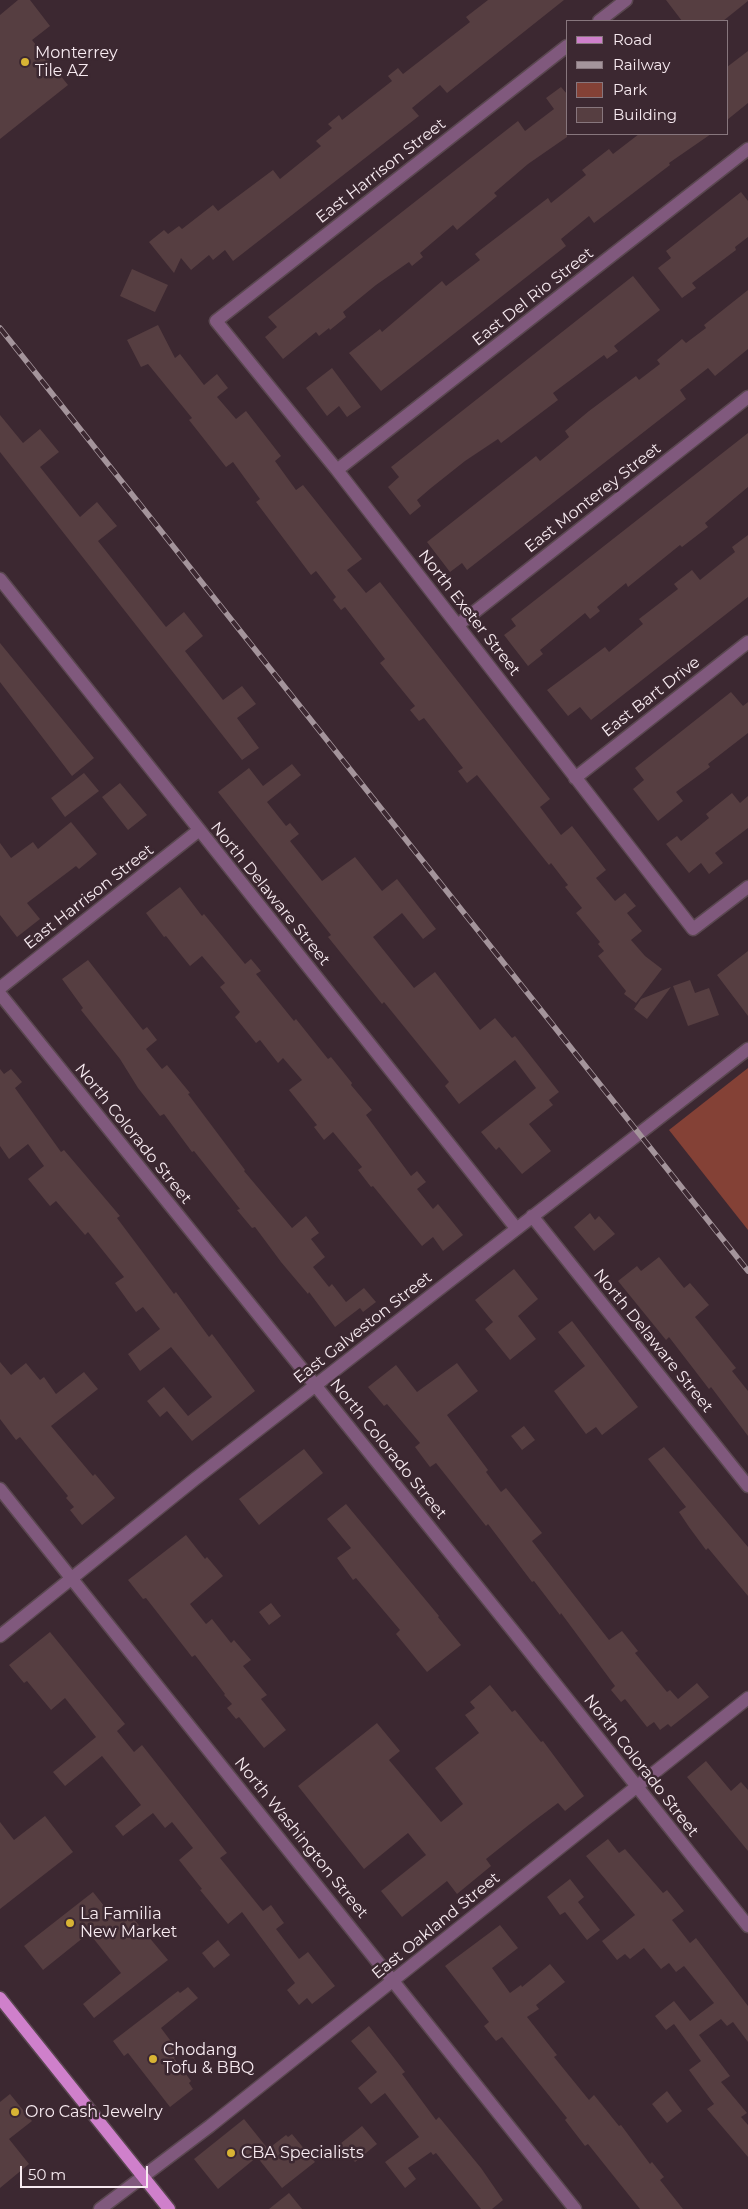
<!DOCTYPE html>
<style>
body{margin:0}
#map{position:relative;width:748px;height:2209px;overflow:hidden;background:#3c2831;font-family:Montserrat,sans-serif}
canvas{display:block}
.legend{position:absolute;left:566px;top:20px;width:162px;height:115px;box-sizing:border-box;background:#3c2831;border:1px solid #87767d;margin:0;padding:6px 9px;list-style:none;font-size:15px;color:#f7eaf0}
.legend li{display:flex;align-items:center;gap:10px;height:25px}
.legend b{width:25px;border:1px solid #87767d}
.scale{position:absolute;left:20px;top:2166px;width:128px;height:22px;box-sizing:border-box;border:2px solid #f7eaf0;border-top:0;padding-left:6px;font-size:15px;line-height:18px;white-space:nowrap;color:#f7eaf0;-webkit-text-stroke:4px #3c2831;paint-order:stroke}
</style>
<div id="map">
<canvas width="748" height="2209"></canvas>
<ul class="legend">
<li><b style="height:6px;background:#cf80cb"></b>Road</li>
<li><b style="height:6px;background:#a4949b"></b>Railway</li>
<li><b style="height:14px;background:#844136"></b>Park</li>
<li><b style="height:14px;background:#563e41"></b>Building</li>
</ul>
<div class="scale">50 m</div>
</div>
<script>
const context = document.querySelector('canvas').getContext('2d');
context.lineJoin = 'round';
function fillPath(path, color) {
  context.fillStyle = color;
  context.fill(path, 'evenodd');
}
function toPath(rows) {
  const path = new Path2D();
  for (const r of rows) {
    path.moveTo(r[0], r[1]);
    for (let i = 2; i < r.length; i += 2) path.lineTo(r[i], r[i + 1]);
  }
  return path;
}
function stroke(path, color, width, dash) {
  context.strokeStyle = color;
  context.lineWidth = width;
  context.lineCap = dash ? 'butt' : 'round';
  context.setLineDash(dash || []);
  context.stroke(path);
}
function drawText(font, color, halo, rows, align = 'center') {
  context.font = font + ' Montserrat,sans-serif';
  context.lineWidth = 5;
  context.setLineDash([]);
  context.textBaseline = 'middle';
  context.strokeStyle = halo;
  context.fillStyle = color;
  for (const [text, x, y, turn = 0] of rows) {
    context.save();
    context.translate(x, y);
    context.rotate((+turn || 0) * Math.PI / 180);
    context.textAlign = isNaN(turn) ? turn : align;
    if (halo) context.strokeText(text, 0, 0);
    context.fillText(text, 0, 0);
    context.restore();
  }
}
const green = toPath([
 [748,1068,748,1230,669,1130]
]);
const building = toPath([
 [18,0,30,0,50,26,32,40,68,85,0,139,0,15],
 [488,0,564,0,447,93,440,85,412,108,419,116,233,261,225,250,213,260,209,255,191,270,181,258,174,273,149,242,164,230,168,234,179,226,182,229,213,205,218,211,273,170,280,179,321,146,316,141,332,128,328,124,339,115,342,120,392,81,388,76,398,68,403,74,470,22,466,17],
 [666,0,748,0,748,1,723,21,682,21],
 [748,51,748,103,727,120,727,67],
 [561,87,567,94,567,137,528,164,494,193,497,196,457,230,453,225,420,253,423,257,412,266,409,262,376,285,343,312,346,317,330,330,329,328,319,336,316,332,283,359,265,337,277,327,268,317,518,121,525,131,554,109,546,98],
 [639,134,711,134,669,163,670,165,594,223,589,216,561,239,566,246,381,391,349,353,380,329,382,332,442,281,446,286,480,260,475,254,548,198,551,203,586,175,582,170,609,149,613,154],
 [741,192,748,201,748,237,735,247,736,250,692,283,696,288,682,298,658,268,671,258,666,251],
 [132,269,168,285,155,312,120,296],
 [633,276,660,310,614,346,618,351,607,359,604,355,553,393,558,400,501,443,498,439,465,461,431,488,417,500,421,506,410,515,388,487,399,477,391,467],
 [748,290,748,349,715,376,708,368,680,390,686,399,467,570,462,563,450,572,427,542,536,456,540,461,569,437,565,431,589,411,636,376,639,380,660,364,657,360,682,339,686,343,706,328,704,325],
 [158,325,175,358,180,354,204,385,217,374,228,388,217,397,236,419,246,411,281,456,275,461,296,490,303,485,362,559,347,570,366,593,380,582,550,799,540,807,561,835,572,826,606,870,596,878,615,901,625,893,636,906,627,913,642,931,631,940,645,956,662,969,636,1003,624,994,626,991,598,956,604,951,598,944,600,942,576,913,582,908,565,887,568,885,551,863,549,865,477,775,467,783,458,771,463,768,424,718,419,721,410,710,415,706,380,663,385,659,345,607,341,610,333,600,336,597,316,571,311,575,256,502,260,499,233,462,226,467,189,420,192,418,148,364,141,367,127,340],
 [332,368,361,407,347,417,339,406,327,416,306,388],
 [0,415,23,443,40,429,59,452,40,467,80,517,97,502,117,526,98,541,166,627,184,612,203,636,185,651,223,700,242,686,256,704,237,718,259,748,242,760,0,452],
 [748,433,748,487,705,523,708,527,682,547,680,545,628,587,626,583,597,607,600,611,590,619,585,613,540,650,543,654,528,666,504,635,516,626,511,619],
 [748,535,748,597,591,720,580,707,568,716,547,690,605,647,609,652,643,624,639,619,678,589,674,584,692,570,700,580,735,552,732,547],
 [0,643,94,758,72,776,0,682],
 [731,692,743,706,748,702,748,733,708,764,710,767,676,792,683,801,658,821,633,789,644,780,635,768],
 [292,764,301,775,267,802,286,826,290,823,299,834,290,841,322,881,355,857,382,891,397,879,436,929,423,939,402,913,373,937,414,988,435,972,480,1030,495,1018,512,1038,515,1036,559,1092,549,1100,553,1105,529,1124,551,1151,522,1174,499,1147,496,1150,481,1132,536,1088,515,1060,459,1104,445,1086,449,1082,384,1002,382,1004,328,937,331,935,218,792,249,768,263,786],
 [84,773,99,791,65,817,51,798],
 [120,783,147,815,128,830,102,797],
 [732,793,740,803,748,796,748,828,715,853,723,863,709,874,701,863,689,873,666,844,677,836,681,841,709,818,706,814],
 [71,822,97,854,79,869,76,866,27,903,40,919,17,937,0,915,0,843,11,858,33,842,38,849],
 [180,887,202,916,204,914,245,964,251,959,261,971,256,974,294,1021,296,1019,328,1059,331,1057,352,1083,351,1085,372,1110,366,1115,411,1176,417,1171,426,1182,417,1189,433,1209,438,1204,463,1235,443,1251,433,1237,422,1246,373,1186,371,1187,358,1170,362,1167,333,1132,324,1140,314,1127,317,1125,289,1090,302,1080,283,1058,278,1063,260,1040,256,1043,235,1017,240,1012,220,987,225,983,202,956,190,966,166,936,164,937,146,913],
 [748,951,748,1016,717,975],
 [88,960,143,1030,147,1027,157,1040,146,1049,162,1069,167,1065,190,1093,188,1094,245,1170,244,1171,292,1228,306,1216,319,1233,311,1239,325,1257,313,1267,329,1287,332,1284,346,1302,364,1288,376,1302,363,1312,360,1308,335,1327,309,1292,308,1294,281,1262,255,1227,252,1228,237,1210,240,1209,194,1151,192,1152,164,1114,160,1116,138,1088,120,1059,81,1010,83,1008,62,979],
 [690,980,695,993,709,988,719,1015,688,1026,673,986],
 [671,987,647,1019,634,1009,641,999],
 [0,1069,4,1074,11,1069,22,1082,15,1088,61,1152,64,1150,120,1216,117,1218,174,1294,176,1292,209,1337,212,1334,255,1391,192,1441,167,1411,160,1417,147,1401,164,1387,188,1416,212,1397,171,1347,140,1371,128,1354,160,1329,143,1307,136,1312,115,1283,124,1277,88,1232,85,1235,56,1201,50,1206,28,1179,44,1166,28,1144,9,1159,0,1146],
 [590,1213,595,1220,599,1216,615,1234,594,1251,574,1227],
 [659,1257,684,1288,690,1283,709,1305,695,1317,736,1368,732,1371,748,1391,748,1436,711,1387,709,1389,669,1337,666,1340,618,1281,637,1266,641,1271],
 [514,1269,538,1299,518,1316,536,1339,510,1360,485,1329,493,1322,475,1300],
 [572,1321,638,1407,602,1435,596,1427,586,1434,554,1391,585,1366,558,1332],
 [0,1362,11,1375,26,1363,40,1380,44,1377,56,1394,84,1372,98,1389,51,1426,93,1476,95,1474,115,1498,82,1525,70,1510,74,1507,66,1498,68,1496,20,1437,16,1440,0,1419],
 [457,1363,478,1391,447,1415,488,1470,486,1472,501,1492,506,1488,542,1533,532,1541,609,1640,622,1631,638,1651,635,1653,667,1692,670,1690,678,1699,697,1683,709,1697,671,1727,668,1724,660,1730,654,1722,647,1727,625,1699,621,1702,611,1690,615,1686,561,1613,560,1615,534,1581,532,1582,488,1524,486,1526,436,1463,430,1467,415,1447,420,1443,387,1404,384,1406,368,1387,396,1365,417,1392],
 [524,1426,535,1440,522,1450,511,1436],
 [664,1447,748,1547,748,1596,708,1548,706,1550,689,1527,679,1512,686,1507,648,1459],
 [304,1449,323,1473,259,1525,239,1499],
 [346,1504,439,1616,438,1617,461,1645,427,1672,396,1634,400,1630,356,1578,353,1580,337,1558,351,1548,327,1519],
 [186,1535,205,1559,207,1557,223,1576,190,1604,206,1624,212,1619,231,1643,234,1640,251,1660,243,1666,267,1695,261,1699,286,1730,264,1748,239,1717,236,1719,227,1708,232,1704,224,1695,225,1694,195,1655,192,1657,146,1598,143,1599,128,1580],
 [271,1603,281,1616,269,1625,259,1612],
 [50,1632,125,1724,117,1731,134,1752,142,1745,227,1853,220,1858,263,1911,271,1905,284,1923,276,1929,299,1959,308,1952,335,1986,312,2004,307,1998,299,2005,287,1990,295,1983,242,1912,228,1924,200,1890,202,1889,179,1860,193,1848,172,1822,165,1828,153,1813,123,1836,115,1826,141,1805,102,1756,65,1786,53,1772,96,1737,65,1698,51,1710,27,1681,24,1683,9,1665],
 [490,1685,512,1712,515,1710,541,1742,543,1741,584,1796,565,1811,558,1803,530,1824,486,1859,491,1866,457,1894,447,1881,402,1917,381,1891,426,1855,408,1833,364,1869,298,1786,377,1723,400,1751,389,1760,441,1822,463,1804,435,1768,479,1733,465,1715,475,1708,470,1702],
 [706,1761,731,1791,741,1782,748,1790,748,1851,687,1777],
 [45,1816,73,1852,0,1909,0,1822,14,1840],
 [608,1839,619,1853,625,1849,663,1893,667,1890,684,1911,672,1920,690,1943,696,1938,748,2006,748,2042,733,2022,727,2026,721,2019,699,2035,730,2076,721,2082,747,2113,741,2117,748,2125,748,2157,707,2109,714,2104,689,2070,701,2061,674,2024,666,2030,655,2016,674,2001,690,2021,714,2003,684,1966,676,1972,669,1963,661,1969,644,1948,630,1959,625,1954,617,1960,602,1941,635,1915,586,1856],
 [570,1879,584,1897,578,1902,600,1930,587,1940,565,1912,560,1915,547,1897],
 [93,1892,116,1921,128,1912,168,1960,94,2018,83,2004,121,1973,89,1933,43,1970,24,1946],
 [500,1925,518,1948,492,1968,510,1993,521,1985,522,1987,550,1964,565,1982,536,2005,539,2009,527,2017,557,2055,554,2057,589,2100,594,2095,619,2126,621,2125,650,2164,652,2162,664,2177,660,2180,683,2209,640,2209,588,2144,585,2146,565,2120,567,2118,502,2037,496,2041,484,2026,489,2022,445,1966],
 [218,1940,230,1955,214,1968,202,1953],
 [188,1987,198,1998,161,2028,176,2048,173,2049,178,2055,174,2058,191,2081,189,2083,193,2089,170,2107,128,2053,124,2056,113,2041,178,1991,180,1993],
 [369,2026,405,2072,402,2074,436,2120,439,2117,481,2168,503,2200,492,2209,481,2209,436,2153,433,2155,431,2152,408,2168,416,2179,405,2188,385,2162,419,2137,385,2093,371,2104,358,2088,377,2072,351,2041],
 [667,2091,682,2111,667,2123,652,2104],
 [10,2094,32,2121,9,2139,29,2164,0,2188,0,2102],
 [244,2119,268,2149,286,2135,288,2137,292,2134,315,2162,282,2188,257,2157,218,2189,194,2159],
 [362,2126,377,2144,355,2162,340,2144],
 [289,2193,302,2209,269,2209]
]);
const minor = toPath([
 [599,21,626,0],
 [567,46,216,321,337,470,693,929,748,887],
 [337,470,748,149],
 [0,579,516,1228],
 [458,625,748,397],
 [575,778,748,642],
 [0,988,198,831],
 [0,994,514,1632,748,1926],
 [532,1216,748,1486],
 [0,1489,575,2209],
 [0,1636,195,1479,748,1049],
 [100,2209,210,2126,748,1698]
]);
const major = toPath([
 [0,1998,169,2209]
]);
const rail = toPath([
 [0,328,748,1271]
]);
const markers = [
 [25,62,5,"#d8b434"],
 [70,1923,5,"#d8b434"],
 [153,2059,5,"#d8b434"],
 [15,2112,5,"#d8b434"],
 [231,2153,5,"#d8b434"]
];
const poiNames = [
 ["Monterrey",35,53],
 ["Tile AZ",35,71],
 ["La Familia",80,1914],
 ["New Market",80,1932],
 ["Chodang",163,2050],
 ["Tofu & BBQ",163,2068],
 ["Oro Cash Jewelry",25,2112],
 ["CBA Specialists",241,2153]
];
const streetNames = [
 ["East Harrison Street",381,171,-38],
 ["East Del Rio Street",533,297,-38],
 ["East Monterey Street",593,498,-38],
 ["North Exeter Street",469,613,52],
 ["East Bart Drive",651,697,-38],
 ["North Delaware Street",270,894,51],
 ["East Harrison Street",89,897,-38],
 ["North Colorado Street",133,1134,51],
 ["East Galveston Street",363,1328,-38],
 ["North Delaware Street",653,1341,51],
 ["North Colorado Street",388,1449,51],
 ["North Colorado Street",641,1766,52],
 ["North Washington Street",301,1838,51],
 ["East Oakland Street",436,1926,-39]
];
fillPath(green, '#844136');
fillPath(building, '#563e41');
stroke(minor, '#5a4750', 15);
stroke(major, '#5a4750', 15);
stroke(minor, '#80597d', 12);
stroke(major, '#cf80cb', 12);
stroke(rail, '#a4949b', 5.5);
stroke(rail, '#3c2831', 4, [11]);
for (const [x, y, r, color] of markers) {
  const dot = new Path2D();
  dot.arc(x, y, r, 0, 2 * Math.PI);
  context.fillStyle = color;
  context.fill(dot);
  stroke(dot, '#3c2831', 2);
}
drawText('16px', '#f7eaf0', '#3c2831', poiNames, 'left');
drawText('16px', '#f7eaf0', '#3c2831', streetNames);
</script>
